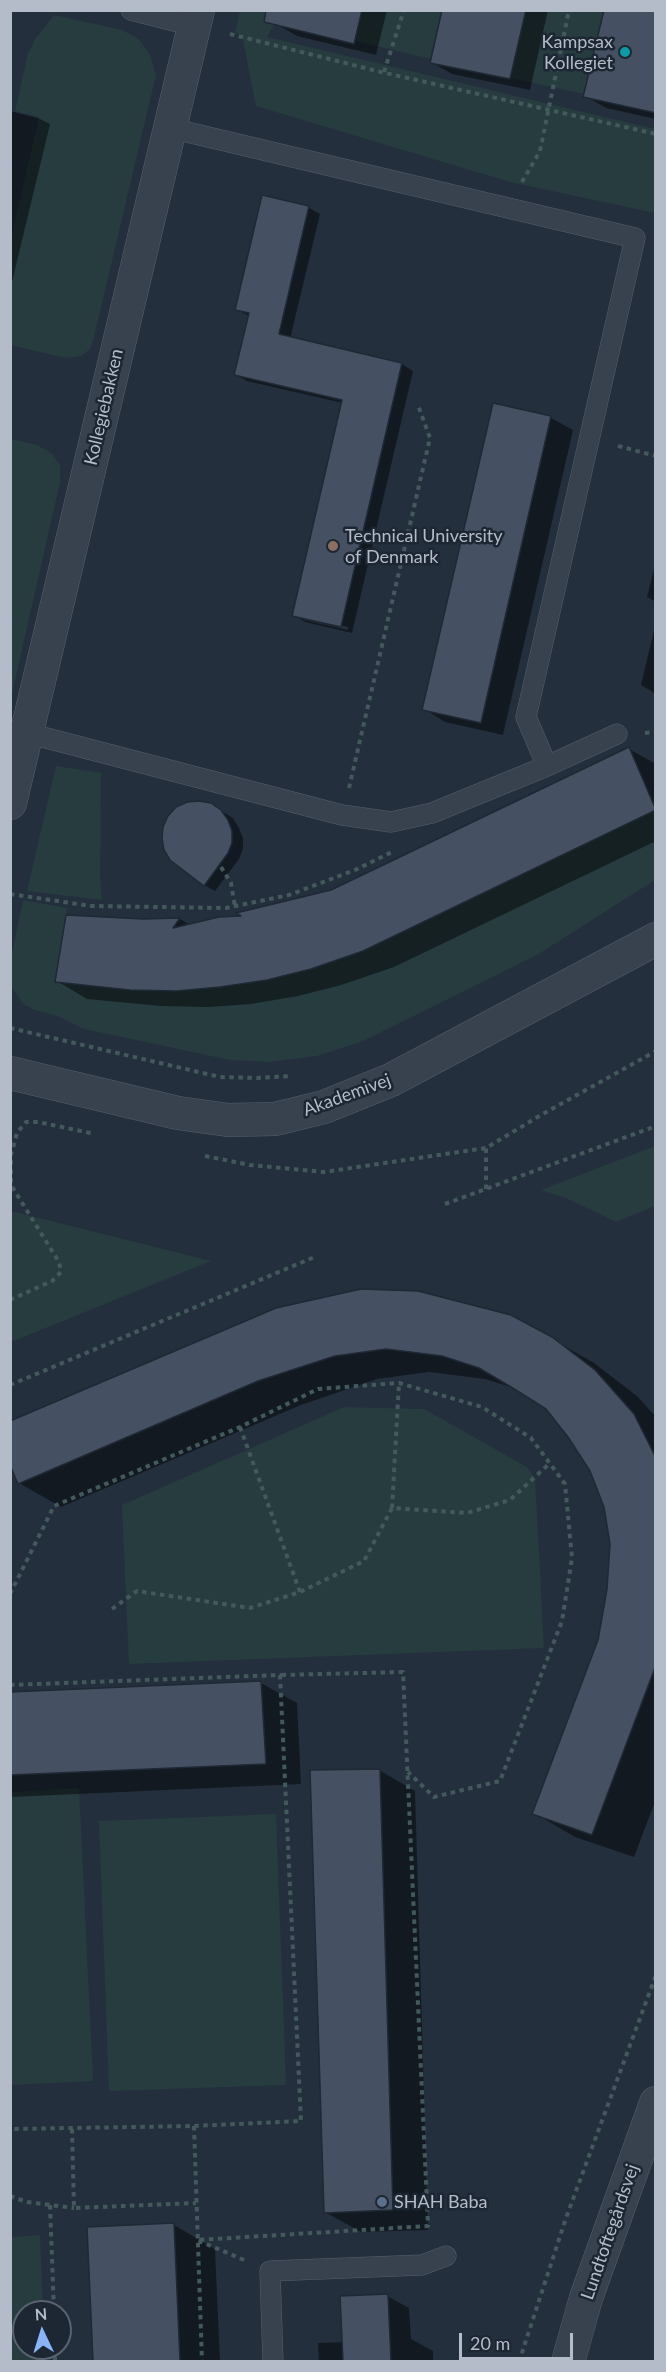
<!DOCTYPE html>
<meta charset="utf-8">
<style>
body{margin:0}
#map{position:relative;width:666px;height:2372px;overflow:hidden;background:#242f3e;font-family:Lato,sans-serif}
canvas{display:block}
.frame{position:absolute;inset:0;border:12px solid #b4bcc9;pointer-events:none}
.north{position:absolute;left:12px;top:2300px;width:60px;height:60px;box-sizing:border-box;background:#1d2633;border:2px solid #59626f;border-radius:50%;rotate:356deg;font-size:16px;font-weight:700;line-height:24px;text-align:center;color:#b4bcc9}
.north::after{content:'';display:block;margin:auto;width:21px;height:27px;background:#8ab4f8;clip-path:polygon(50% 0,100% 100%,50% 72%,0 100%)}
.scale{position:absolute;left:459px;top:2333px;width:114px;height:27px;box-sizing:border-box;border:3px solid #b4bcc9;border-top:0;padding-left:8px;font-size:18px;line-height:21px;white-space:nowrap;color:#b4bcc9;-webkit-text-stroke:4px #1d2633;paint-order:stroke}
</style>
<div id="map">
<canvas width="666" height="2372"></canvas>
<div class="frame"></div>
<div class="north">N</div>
<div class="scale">20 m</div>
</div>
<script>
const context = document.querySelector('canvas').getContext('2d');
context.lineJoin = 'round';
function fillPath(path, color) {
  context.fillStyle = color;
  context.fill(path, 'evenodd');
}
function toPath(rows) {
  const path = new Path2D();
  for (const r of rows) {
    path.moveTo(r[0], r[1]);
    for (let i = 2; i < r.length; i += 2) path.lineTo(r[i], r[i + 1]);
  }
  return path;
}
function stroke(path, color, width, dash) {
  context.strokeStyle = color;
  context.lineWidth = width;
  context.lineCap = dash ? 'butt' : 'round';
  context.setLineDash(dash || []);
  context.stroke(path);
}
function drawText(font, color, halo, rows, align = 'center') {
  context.font = font + ' Lato,sans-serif';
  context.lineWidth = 5;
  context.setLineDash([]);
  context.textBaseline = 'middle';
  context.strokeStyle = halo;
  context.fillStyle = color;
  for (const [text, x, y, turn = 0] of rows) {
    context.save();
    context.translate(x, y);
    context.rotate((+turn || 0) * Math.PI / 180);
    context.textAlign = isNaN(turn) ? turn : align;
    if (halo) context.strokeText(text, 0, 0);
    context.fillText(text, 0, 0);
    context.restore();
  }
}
const green = toPath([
 [240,11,277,11,274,24,267,37,655,129,655,213,510,182,256,106,242,35,235,33],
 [362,11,442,11,431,59,355,41],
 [526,11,604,11,584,94,510,78],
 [54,15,122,30,139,39,150,55,156,75,94,337,90,349,81,356,66,358,10,345,11,237,39,117,15,111,28,53,36,38],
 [11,439,37,445,51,453,60,465,60,482,11,698],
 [56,766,101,773,100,881,102,900,27,891],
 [655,810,655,880,537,955,361,1042,317,1056,269,1062,230,1060,84,1029,55,1015,35,1010,23,1004,11,986,11,958,23,900,67,908,56,982,130,990,177,991,220,987,267,980],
 [655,1146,655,1206,616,1222,566,1198,541,1190],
 [11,1211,211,1261,11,1342],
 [344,1407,424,1409,527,1467,535,1479,544,1648,129,1664,122,1505],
 [79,1788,93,2081,11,2085,11,1792],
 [276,1814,286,2085,109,2091,99,1821],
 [40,2235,43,2312,24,2312,24,2348,44,2348,45,2361,11,2361,11,2237]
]);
const shadow = toPath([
 [278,10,387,10,376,55,297,36,275,23],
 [444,10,548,10,530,90,452,74,431,62],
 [656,10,656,119,606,108,585,96],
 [10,111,38,118,50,124,10,290],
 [309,208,320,214,290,339,402,364,413,371,352,633,305,622,294,615,343,403,247,381,236,375,249,316,237,309],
 [304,617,348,627,348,630,304,620],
 [494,404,551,418,573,430,503,735,445,722,424,709],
 [656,561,656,602,647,597],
 [656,622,656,694,641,685],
 [629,749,656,764,656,841,394,967,341,985,298,996,251,1004,208,1007,161,1006,87,999,57,981,143,920,180,919,190,925,245,918,332,892],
 [211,805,233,818,239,828,243,838,243,849,239,859,215,891,204,885],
 [276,1310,552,1339,594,1363,637,1396,656,1417,656,1799,634,1857,575,1837,534,1813,599,1640,608,1589,612,1543,606,1507,591,1470,569,1436,547,1408,517,1389,485,1379,429,1372,377,1379,301,1405,61,1507,19,1483],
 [261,1683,297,1703,301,1784,10,1797,10,1693],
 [379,1770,415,1791,428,2230,361,2232,325,2212],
 [174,2225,215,2249,220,2362,94,2362,89,2228],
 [387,2296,409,2308,411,2339,433,2351,433,2362,319,2362,318,2343,344,2342]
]);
const building = toPath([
 [266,10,362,10,354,44,264,22,266,10],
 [442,10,526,10,510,79,430,63,442,10],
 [604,10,656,10,656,113,583,97,604,10],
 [262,195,309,206,279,334,402,363,341,627,292,616,342,400,234,375,249,313,235,310,262,195],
 [493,403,551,416,481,723,422,710,493,403],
 [629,747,656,810,363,951,311,969,267,980,220,987,177,991,130,990,55,982,66,915,143,919,180,918,173,928,219,917,241,916,236,913,331,890,629,747],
 [199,801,211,803,221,810,228,820,232,831,232,843,228,853,204,886,170,860,164,850,162,838,163,827,168,816,176,807,187,802,199,801],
 [361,1289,418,1291,511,1315,552,1337,595,1370,634,1414,656,1458,656,1665,592,1835,532,1814,598,1640,607,1589,610,1544,604,1507,590,1471,568,1437,546,1409,511,1387,479,1368,442,1356,386,1349,335,1356,258,1381,18,1484,10,1465,10,1421,276,1308,361,1289],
 [261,1681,266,1764,10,1775,10,1692,261,1681],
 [380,1769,393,2210,324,2213,310,1770,380,1769],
 [174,2223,180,2361,93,2361,87,2227,174,2223],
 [388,2294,391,2361,343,2361,340,2296,388,2294]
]);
const path = toPath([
 [230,34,381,72,656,134],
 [384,72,404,10],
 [522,182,540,151,569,10],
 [618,446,656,456],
 [645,733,656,732],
 [349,788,430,438,418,405],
 [221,867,231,883,235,907],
 [10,894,91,906,226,908,289,895,355,870,392,852],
 [10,1028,220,1077,257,1078,291,1076],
 [205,1156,250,1165,324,1172,486,1148,541,1115,656,1051],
 [486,1189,486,1148],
 [445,1204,656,1126],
 [10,1300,52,1281,61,1272,59,1262,11,1185,11,1155,17,1133,26,1122,38,1122,95,1134],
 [10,1385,317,1256],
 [240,1427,300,1592],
 [392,1508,399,1383],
 [10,1594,54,1506,240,1427,318,1389,399,1383,482,1407,531,1438,565,1484,572,1558,562,1621,500,1781,434,1797,408,1772],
 [112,1609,137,1591,250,1608,300,1592,364,1561,392,1508,467,1513,510,1500,550,1463],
 [10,1685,280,1675,301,2121,194,2126,10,2129],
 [194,2126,202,2362],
 [72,2129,74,2208,196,2203],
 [10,2196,27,2202,74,2208],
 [50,2205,54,2312],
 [244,2260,197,2240,428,2226,403,1672,280,1675],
 [55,2348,55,2362],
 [519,2362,566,2218,656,1975]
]);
const service = toPath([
 [131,10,194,26],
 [170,128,635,238,526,717,547,766],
 [27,733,342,815,391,822,432,813,547,766,617,734],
 [273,2362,270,2271,422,2265,446,2256]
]);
const minor = toPath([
 [10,803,198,10],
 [10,1073,178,1113,228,1120,275,1119,324,1107,391,1080,656,939]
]);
const tertiary = toPath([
 [568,2362,586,2298,656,2103]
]);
const markers = [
 [625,52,6,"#0f9aa8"],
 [333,546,6,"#8d6e63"],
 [382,2202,6,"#5c6f8a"]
];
const poiNames = [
 ["Kampsax",613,42,"right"],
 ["Kollegiet",613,63,"right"],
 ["Technical University",345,536],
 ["of Denmark",345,557],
 ["SHAH Baba",394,2202]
];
const streetNames = [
 ["Kollegiebakken",104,407,-77],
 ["Akademivej",347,1095,-20],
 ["Lundtoftegårdsvej",610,2232,-71]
];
fillPath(green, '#263c3f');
fillPath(shadow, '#0007');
fillPath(building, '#455162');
stroke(building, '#1f2835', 1.5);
stroke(service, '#565f6c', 21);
stroke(minor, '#565f6c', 34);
stroke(tertiary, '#565f6c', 34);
stroke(path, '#44595c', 4, [4.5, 4.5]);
stroke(service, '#38414e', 20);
stroke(minor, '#38414e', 33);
stroke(tertiary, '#38414e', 33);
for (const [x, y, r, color] of markers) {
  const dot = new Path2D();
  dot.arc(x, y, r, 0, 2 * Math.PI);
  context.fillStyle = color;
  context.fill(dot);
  stroke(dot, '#1d2633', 2);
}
drawText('18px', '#b4bcc9', '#1d2633', poiNames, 'left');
drawText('18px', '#b4bcc9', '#1d2633', streetNames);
</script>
